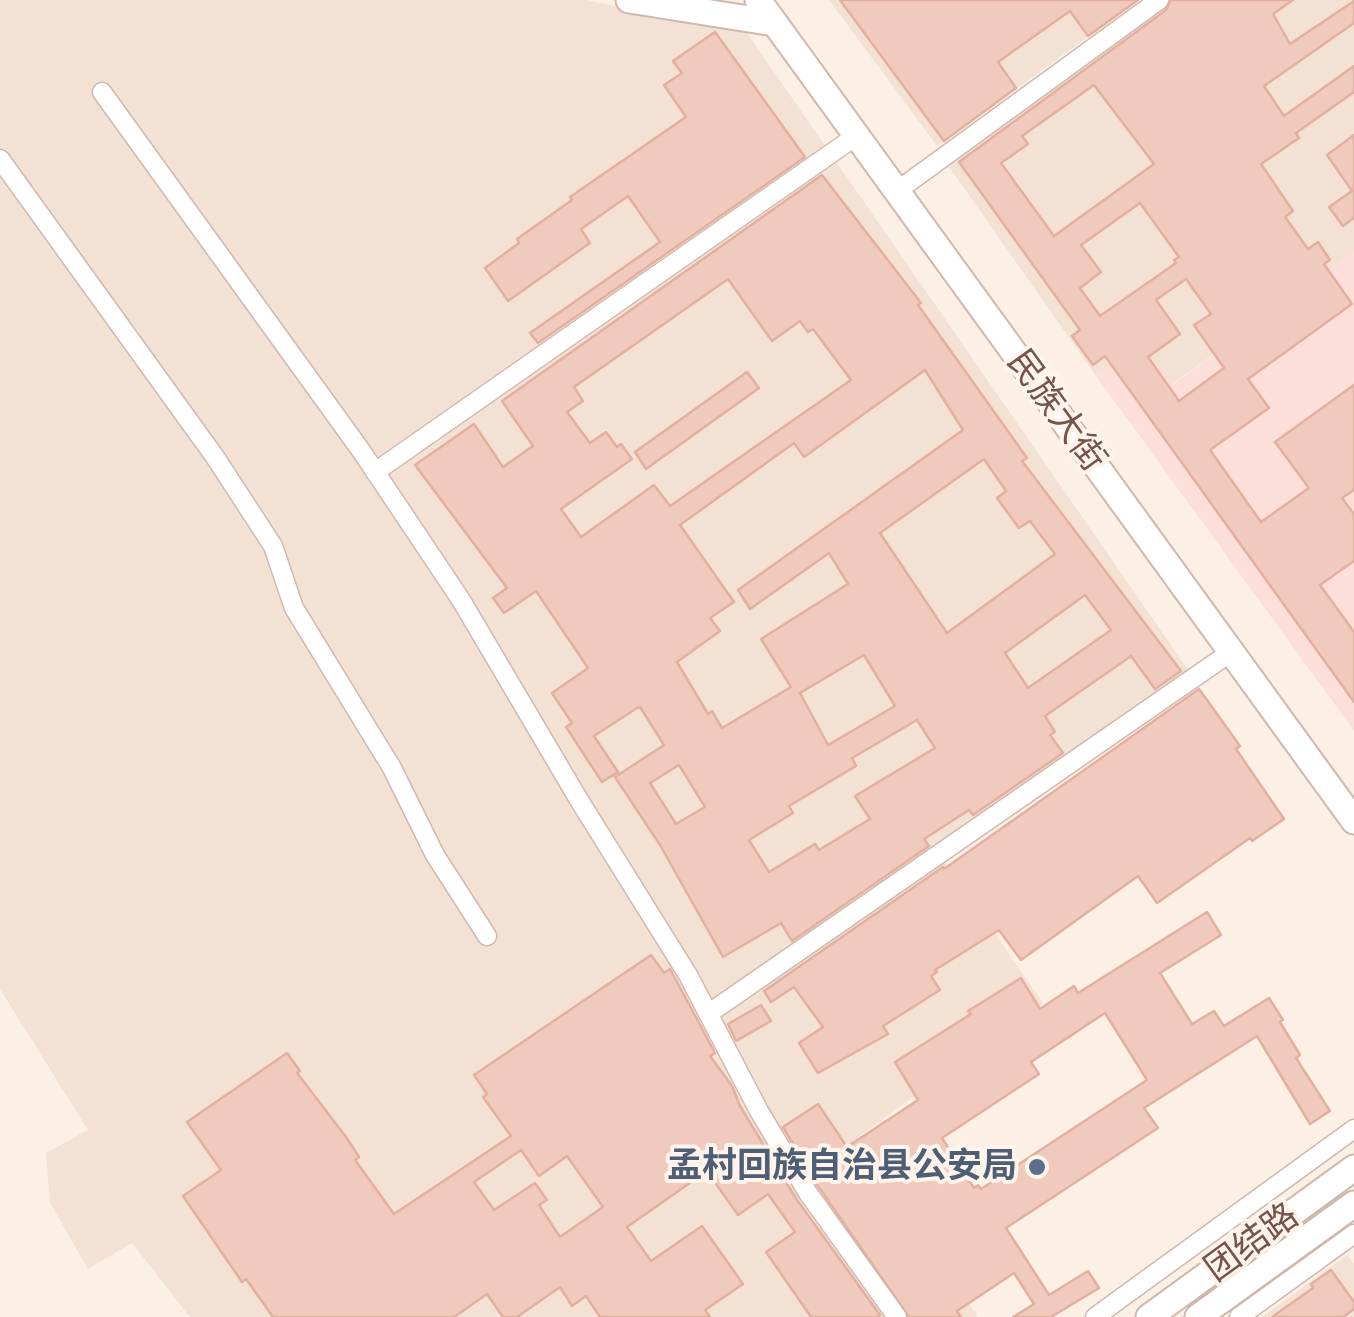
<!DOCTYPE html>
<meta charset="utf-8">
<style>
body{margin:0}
canvas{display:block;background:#fcf0e5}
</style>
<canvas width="1354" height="1317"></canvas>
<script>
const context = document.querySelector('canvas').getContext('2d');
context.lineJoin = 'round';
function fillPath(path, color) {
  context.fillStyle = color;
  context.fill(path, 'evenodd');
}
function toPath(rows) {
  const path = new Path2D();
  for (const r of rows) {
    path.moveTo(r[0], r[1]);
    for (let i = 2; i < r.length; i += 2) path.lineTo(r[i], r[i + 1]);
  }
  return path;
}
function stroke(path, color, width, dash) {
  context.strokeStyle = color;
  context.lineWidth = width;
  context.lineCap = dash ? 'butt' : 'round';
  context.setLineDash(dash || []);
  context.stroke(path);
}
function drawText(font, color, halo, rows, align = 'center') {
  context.font = font + ' "Work Sans","Noto Sans SC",sans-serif';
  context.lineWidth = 8;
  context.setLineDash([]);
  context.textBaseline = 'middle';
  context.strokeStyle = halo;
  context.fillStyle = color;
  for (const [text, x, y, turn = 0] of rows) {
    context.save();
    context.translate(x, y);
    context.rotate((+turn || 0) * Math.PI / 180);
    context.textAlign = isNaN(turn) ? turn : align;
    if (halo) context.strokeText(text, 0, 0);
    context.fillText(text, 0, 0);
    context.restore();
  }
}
const residential = toPath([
 [0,0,586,0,747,33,1191,674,941,856,1043,1003,858,1137,978,1317,190,1317,132,1243,88,1269,50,1203,46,1153,88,1130,0,989],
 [829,0,1139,0,937,146],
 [1171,0,1354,0,1354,252,1171,385,1141,345,1096,376,947,164],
 [1347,1255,1354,1264,1354,1317,1262,1317]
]);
const commercial = toPath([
 [1354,252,1354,731,1096,376,1141,344,1172,385]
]);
const building = toPath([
 [840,0,1138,0,1088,36,1070,11,998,62,1016,88,944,141,840,0],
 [1171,0,1293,0,1273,14,1290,44,1354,1,1354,23,1264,86,1284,116,1354,66,1354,92,1296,133,1299,138,1261,164,1293,211,1285,217,1308,249,1318,242,1330,260,1324,264,1352,304,1248,379,1269,408,1210,450,1261,522,1309,488,1275,442,1354,385,1354,490,1342,498,1354,514,1354,561,1320,585,1354,632,1354,702,1105,356,1093,365,1072,336,1080,330,959,162,1166,10,1171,0],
 [1094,85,1154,164,1054,236,1001,163,1028,144,1022,136,1094,85],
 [1140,203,1179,257,1174,260,1176,263,1100,316,1080,288,1101,272,1081,245,1140,203],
 [1186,279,1211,314,1194,325,1224,368,1179,401,1148,357,1180,334,1156,300,1186,279],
 [715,32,805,157,538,343,530,333,660,242,628,196,581,229,590,243,508,301,485,268,519,243,517,239,572,200,570,197,686,117,664,85,682,73,673,61,715,32],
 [1354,135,1354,218,1343,226,1329,207,1352,191,1327,155,1354,135],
 [822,175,921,303,918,305,1027,458,1022,461,1181,671,1155,689,1131,656,1045,716,1055,732,1050,735,1063,753,973,815,969,810,924,839,929,846,792,941,781,923,723,957,660,845,615,777,664,745,640,707,637,708,594,736,618,772,602,782,566,727,572,723,552,693,588,668,536,591,504,613,493,598,507,588,415,465,474,424,503,467,533,446,502,401,822,175],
 [728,279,772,341,800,321,808,332,813,329,851,380,670,506,654,485,581,537,561,509,632,459,621,444,617,447,606,432,590,443,567,412,583,401,574,387,728,279],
 [925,370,963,430,738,590,750,609,829,553,848,584,761,639,791,687,722,728,712,711,708,714,677,662,720,631,710,618,734,602,680,525,794,443,804,457,925,370],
 [984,459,1006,491,997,498,1019,528,1030,521,1055,554,947,633,880,533,984,459],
 [1085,595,1111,630,1028,688,1005,653,1085,595],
 [864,655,895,706,828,745,800,693,864,655],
 [917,720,935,748,855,796,870,819,819,850,815,844,769,872,749,840,793,813,789,806,856,766,852,758,917,720],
 [679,765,705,807,676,824,650,783,679,765],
 [747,372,759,388,646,469,635,452,747,372],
 [1199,689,1240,746,1236,749,1284,819,1252,841,1250,838,1157,903,1138,876,1021,960,999,930,935,970,937,972,931,976,940,990,883,1026,888,1034,818,1073,799,1043,823,1027,794,987,771,1002,764,991,943,867,944,869,1199,689],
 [1207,912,1221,935,1160,973,1192,1024,1214,1011,1224,1026,1269,998,1283,1020,1280,1022,1300,1055,1296,1058,1330,1111,1310,1124,1257,1036,1144,1108,1158,1128,1006,1228,1049,1295,1088,1271,1099,1288,1051,1317,1013,1317,1034,1304,1014,1273,957,1311,961,1317,909,1317,818,1186,783,1127,818,1104,847,1147,918,1100,895,1062,971,1014,968,1011,1021,978,1040,1009,1074,986,1078,993,1207,912],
 [1105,1013,1147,1080,981,1189,978,1185,974,1188,942,1138,1039,1074,1031,1062,1105,1013],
 [651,955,664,973,670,969,715,1053,710,1056,732,1086,740,1106,797,1200,880,1315,878,1317,811,1317,766,1252,795,1232,768,1194,738,1215,707,1171,627,1227,651,1261,702,1226,743,1284,705,1310,710,1317,600,1317,586,1296,572,1306,560,1287,517,1317,503,1317,487,1294,454,1317,273,1317,246,1279,242,1282,183,1196,221,1170,187,1122,287,1053,300,1071,297,1073,346,1137,359,1157,355,1160,394,1214,511,1136,483,1097,487,1094,474,1075,651,955],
 [521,1150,539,1176,567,1156,603,1207,560,1237,539,1205,547,1200,535,1183,494,1210,474,1182,521,1150],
 [761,1005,771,1021,736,1041,728,1024,761,1005],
 [1331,1270,1354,1302,1354,1309,1343,1317,1272,1317,1313,1288,1311,1284,1331,1270]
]);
const street = toPath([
 [102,92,362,452,461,600,579,800,688,975,759,1111,808,1193,897,1317],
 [0,159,215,457,273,546,294,608,392,768,435,855,487,936],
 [897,191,1159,0],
 [375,472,856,136],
 [708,1014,1231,652],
 [1095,1317,1354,1129],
 [1239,1317,1354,1234]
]);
const secondary = toPath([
 [629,0,774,23],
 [758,0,1354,821],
 [1149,1317,1354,1168],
 [1198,1317,1354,1204]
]);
const markers = [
 [1037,1167,10,"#5c6f8a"]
];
const streetNames = [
 ["民族大街",1056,411,54],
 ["团结路",1252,1243,-36]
];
const serviceNames = [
 ["孟村回族自治县公安局",1017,1167]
];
fillPath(residential, '#f3e1d4');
fillPath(commercial, '#fcdfd9');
fillPath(building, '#f0cbbd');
stroke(building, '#e3af9e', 2.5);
stroke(street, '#cfb9af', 21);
stroke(secondary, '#d2b8ac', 29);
stroke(street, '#fff', 18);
stroke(secondary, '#fff', 25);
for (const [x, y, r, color] of markers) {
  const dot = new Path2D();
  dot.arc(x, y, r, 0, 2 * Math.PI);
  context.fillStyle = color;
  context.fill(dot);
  stroke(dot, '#fff4eb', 4);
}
drawText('35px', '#74544b', '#fff4eb', streetNames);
drawText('bold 35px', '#4e5e75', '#fff4eb', serviceNames, 'right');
</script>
